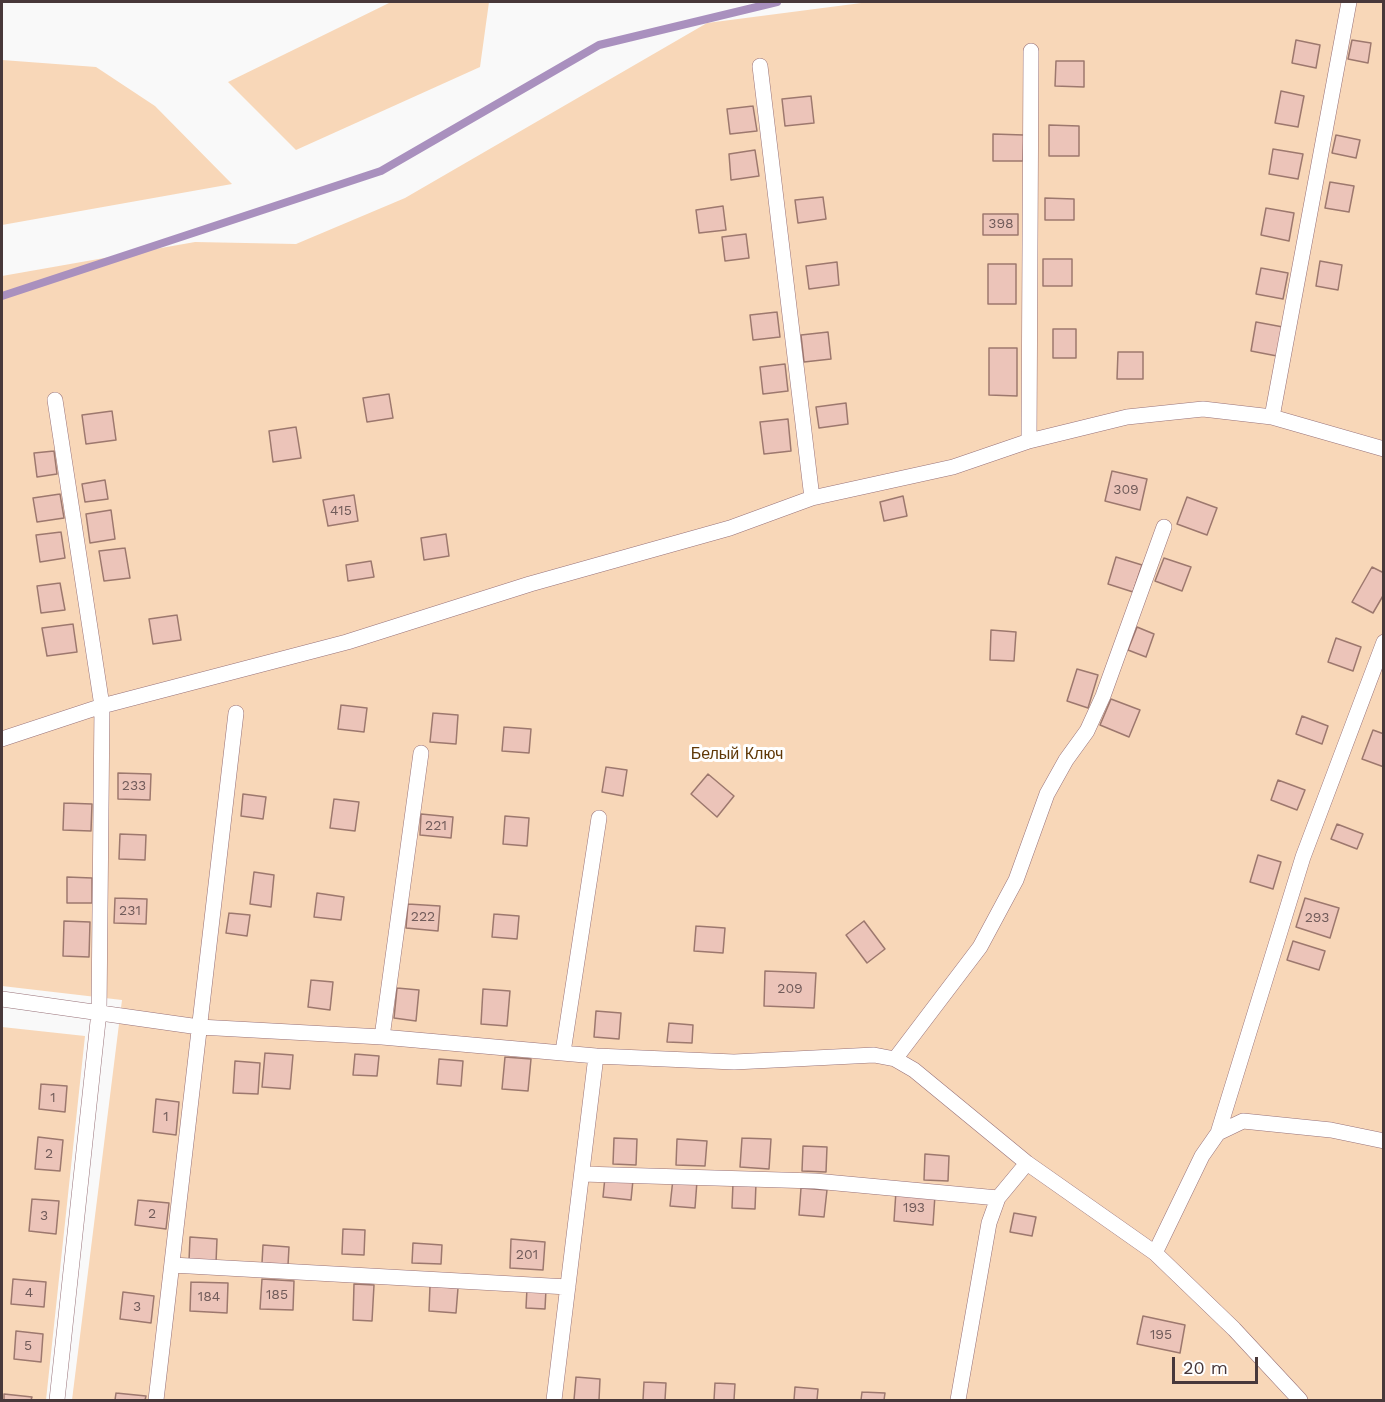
<!DOCTYPE html>
<meta charset="utf-8">
<style>
body{margin:0}
#map{position:relative;width:1385px;height:1402px;overflow:hidden;background:#f9f9f9;font-family:"Work Sans",sans-serif}
canvas{display:block}
.frame{position:absolute;inset:0;border:3px solid #48383a;pointer-events:none}
.scale{position:absolute;left:1172px;top:1357px;width:86px;height:27px;box-sizing:border-box;border:3px solid #48383a;border-top:0;padding-left:8px;font-size:18px;line-height:21px;white-space:nowrap;color:#48383a;-webkit-text-stroke:4px #fff;paint-order:stroke}
</style>
<div id="map">
<canvas width="1385" height="1402"></canvas>
<div class="frame"></div>
<div class="scale">20 m</div>
</div>
<script>
const context = document.querySelector('canvas').getContext('2d');
context.lineJoin = 'round';
function fillPath(path, color) {
  context.fillStyle = color;
  context.fill(path, 'evenodd');
}
function toPath(rows) {
  const path = new Path2D();
  for (const r of rows) {
    path.moveTo(r[0], r[1]);
    for (let i = 2; i < r.length; i += 2) path.lineTo(r[i], r[i + 1]);
  }
  return path;
}
function stroke(path, color, width, dash) {
  context.strokeStyle = color;
  context.lineWidth = width;
  context.lineCap = dash ? 'butt' : 'round';
  context.setLineDash(dash || []);
  context.stroke(path);
}
function drawText(font, color, halo, rows, align = 'center') {
  context.font = font + ' "Work Sans",sans-serif';
  context.lineWidth = 6;
  context.setLineDash([]);
  context.textBaseline = 'middle';
  context.strokeStyle = halo;
  context.fillStyle = color;
  for (const [text, x, y, turn = 0] of rows) {
    context.save();
    context.translate(x, y);
    context.rotate((+turn || 0) * Math.PI / 180);
    context.textAlign = isNaN(turn) ? turn : align;
    if (halo) context.strokeText(text, 0, 0);
    context.fillText(text, 0, 0);
    context.restore();
  }
}
const green = toPath([
 [391,2,489,2,480,67,296,150,228,82],
 [869,2,1383,2,1383,1400,72,1400,122,1000,2,986,2,276,195,242,296,244,405,198,707,23],
 [2,60,96,67,155,106,232,184,2,225],
 [2,1027,85,1036,46,1400,2,1400]
]);
const stream = toPath([
 [2,296,381,171,599,45,777,2]
]);
const building = toPath([
 [1296,40,1320,45,1316,68,1292,63,1296,40],
 [1352,40,1371,43,1368,63,1348,59,1352,40],
 [1056,61,1084,61,1084,87,1055,86,1056,61],
 [1281,91,1304,96,1298,127,1275,123,1281,91],
 [811,96,814,123,785,126,782,99,811,96],
 [753,106,757,131,730,134,727,109,753,106],
 [1049,125,1079,126,1079,156,1049,156,1049,125],
 [993,134,1024,135,1023,161,993,161,993,134],
 [1336,135,1360,140,1356,158,1332,153,1336,135],
 [1273,149,1303,154,1298,179,1269,174,1273,149],
 [755,150,759,176,731,180,729,154,755,150],
 [1330,182,1354,186,1349,212,1325,208,1330,182],
 [823,197,826,219,798,223,795,200,823,197],
 [1045,198,1074,199,1074,220,1045,220,1045,198],
 [723,206,726,230,699,233,696,210,723,206],
 [1266,208,1294,213,1289,241,1261,235,1266,208],
 [983,214,1018,214,1018,235,983,235,983,214],
 [746,234,749,258,725,261,722,237,746,234],
 [1043,259,1072,259,1072,286,1043,286,1043,259],
 [1320,261,1342,265,1338,290,1316,286,1320,261],
 [837,262,839,285,809,289,806,266,837,262],
 [988,264,1016,264,1016,304,988,304,988,264],
 [1261,268,1288,273,1283,299,1256,294,1261,268],
 [777,312,780,337,753,340,750,315,777,312],
 [1256,322,1283,327,1277,356,1251,351,1256,322],
 [1053,329,1076,329,1076,358,1053,358,1053,329],
 [828,332,831,359,804,362,801,335,828,332],
 [989,348,1017,348,1017,396,989,395,989,348],
 [1118,352,1143,352,1143,379,1117,379,1118,352],
 [785,364,788,391,763,394,760,367,785,364],
 [389,394,393,418,367,422,363,398,389,394],
 [846,403,848,424,819,428,816,407,846,403],
 [112,411,116,440,86,444,82,415,112,411],
 [788,419,791,451,764,454,760,422,788,419],
 [296,427,301,458,273,462,269,431,296,427],
 [54,451,57,474,37,477,34,453,54,451],
 [1112,471,1147,479,1140,510,1105,501,1112,471],
 [105,480,108,499,85,502,82,484,105,480],
 [60,494,64,518,37,522,33,498,60,494],
 [354,495,358,521,328,526,323,500,354,495],
 [903,496,907,516,884,521,880,502,903,496],
 [1187,497,1217,508,1207,535,1177,524,1187,497],
 [111,510,115,539,90,543,86,514,111,510],
 [61,532,65,558,40,562,36,535,61,532],
 [446,534,449,556,424,560,421,538,446,534],
 [125,548,130,578,104,581,99,551,125,548],
 [1116,557,1142,565,1133,592,1108,584,1116,557],
 [1164,558,1191,567,1182,591,1155,581,1164,558],
 [371,561,374,577,348,581,346,565,371,561],
 [1372,567,1384,573,1384,594,1373,613,1352,602,1372,567],
 [60,583,65,610,41,613,37,586,60,583],
 [177,615,181,640,153,644,149,619,177,615],
 [73,624,77,652,47,656,42,628,73,624],
 [1137,627,1154,634,1146,657,1128,650,1137,627],
 [991,630,1016,632,1014,661,990,660,991,630],
 [1336,638,1361,647,1353,671,1328,662,1336,638],
 [1077,669,1098,675,1088,708,1067,701,1077,669],
 [1111,699,1140,710,1129,737,1100,725,1111,699],
 [341,705,367,708,364,732,338,729,341,705],
 [433,713,458,715,456,744,430,742,433,713],
 [1302,716,1328,726,1322,744,1296,734,1302,716],
 [504,727,531,729,529,753,502,751,504,727],
 [1373,730,1384,734,1384,767,1362,759,1373,730],
 [606,767,627,770,623,796,602,792,606,767],
 [118,773,151,774,150,800,118,799,118,773],
 [708,774,734,796,717,817,691,794,708,774],
 [1278,780,1305,790,1297,810,1271,800,1278,780],
 [243,794,266,797,263,819,241,816,243,794],
 [334,799,359,802,355,831,330,828,334,799],
 [64,803,92,804,91,831,63,830,64,803],
 [421,814,453,817,451,838,420,835,421,814],
 [505,816,529,818,527,846,503,844,505,816],
 [1337,824,1363,834,1357,849,1331,839,1337,824],
 [120,834,146,835,145,860,119,859,120,834],
 [1258,855,1281,862,1273,889,1250,882,1258,855],
 [254,872,274,875,271,907,250,904,254,872],
 [67,877,92,878,92,903,67,903,67,877],
 [317,893,344,897,341,920,314,917,317,893],
 [115,898,147,899,146,924,114,923,115,898],
 [1305,898,1339,908,1330,938,1296,927,1305,898],
 [408,904,440,906,438,931,406,928,408,904],
 [229,913,250,915,247,936,226,933,229,913],
 [494,914,519,916,517,939,492,937,494,914],
 [64,921,90,922,89,957,63,956,64,921],
 [864,921,885,949,867,963,846,935,864,921],
 [696,926,725,928,723,953,694,951,696,926],
 [1293,941,1325,951,1319,970,1287,960,1293,941],
 [765,971,816,973,814,1008,764,1006,765,971],
 [311,980,333,982,330,1010,308,1007,311,980],
 [397,988,419,990,416,1021,394,1018,397,988],
 [483,989,510,991,507,1026,481,1024,483,989],
 [596,1011,621,1013,619,1039,594,1037,596,1011],
 [669,1023,693,1025,692,1043,667,1042,669,1023],
 [265,1053,293,1055,290,1089,262,1087,265,1053],
 [355,1054,379,1056,377,1076,353,1075,355,1054],
 [505,1057,531,1059,528,1091,502,1089,505,1057],
 [439,1059,463,1061,461,1086,437,1084,439,1059],
 [235,1061,260,1063,258,1094,233,1093,235,1061],
 [41,1084,67,1086,65,1112,39,1109,41,1084],
 [156,1099,179,1102,176,1135,153,1132,156,1099],
 [38,1137,63,1140,60,1171,35,1169,38,1137],
 [614,1138,637,1139,636,1165,613,1164,614,1138],
 [742,1138,771,1139,769,1169,740,1167,742,1138],
 [677,1139,707,1141,705,1166,676,1165,677,1139],
 [803,1146,827,1147,826,1172,802,1171,803,1146],
 [925,1154,949,1156,948,1181,924,1180,925,1154],
 [605,1177,633,1180,631,1200,603,1197,605,1177],
 [673,1179,697,1181,695,1208,670,1206,673,1179],
 [733,1183,756,1183,755,1209,732,1208,733,1183],
 [801,1188,827,1190,824,1217,799,1215,801,1188],
 [896,1191,935,1195,933,1225,894,1221,896,1191],
 [32,1199,59,1201,56,1234,29,1231,32,1199],
 [138,1200,169,1203,166,1229,135,1225,138,1200],
 [1014,1213,1036,1217,1032,1236,1010,1232,1014,1213],
 [343,1229,365,1230,364,1255,342,1254,343,1229],
 [190,1237,217,1239,216,1263,189,1261,190,1237],
 [511,1239,545,1242,543,1270,510,1268,511,1239],
 [413,1243,442,1245,441,1264,412,1263,413,1243],
 [263,1245,289,1247,288,1265,262,1263,263,1245],
 [13,1279,46,1282,44,1307,11,1304,13,1279],
 [262,1279,294,1281,293,1310,260,1309,262,1279],
 [191,1282,228,1283,227,1313,190,1311,191,1282],
 [354,1284,374,1285,372,1321,353,1320,354,1284],
 [430,1286,458,1288,456,1313,429,1311,430,1286],
 [527,1288,546,1289,545,1309,526,1308,527,1288],
 [123,1292,154,1296,151,1323,120,1319,123,1292],
 [1143,1316,1185,1325,1180,1353,1137,1344,1143,1316],
 [16,1331,43,1334,41,1362,14,1359,16,1331],
 [576,1377,600,1379,599,1400,574,1400,576,1377],
 [644,1382,666,1383,665,1400,643,1400,644,1382],
 [715,1383,735,1384,734,1400,714,1400,715,1383],
 [795,1387,818,1389,817,1400,794,1400,795,1387],
 [862,1392,885,1393,884,1400,861,1400,862,1392],
 [116,1393,146,1396,145,1400,115,1400,116,1393],
 [4,1394,32,1397,31,1400,4,1400,4,1394]
]);
const lane = toPath([
 [760,66,812,498],
 [55,400,102,706,99,1012,57,1400],
 [1272,417,1349,2],
 [1029,441,1031,51],
 [2,739,102,706,347,642,530,584,730,528,812,498,953,467,1029,441,1127,417,1203,409,1272,417,1384,449],
 [2,999,199,1027,382,1037,596,1056,734,1062,874,1055,895,1059,914,1070,1027,1163,1155,1253,1234,1329,1300,1400],
 [382,1037,421,753],
 [563,1052,599,818],
 [895,1059,980,947,1016,880,1047,794,1066,760,1087,731,1103,696,1164,527],
 [1218,1133,1243,1121,1331,1130,1384,1141],
 [582,1174,815,1181,998,1198],
 [1155,1253,1202,1156,1218,1133,1303,857,1384,642],
 [172,1265,568,1287],
 [156,1400,236,713],
 [554,1400,596,1056],
 [958,1400,989,1223,998,1198,1027,1163]
]);
const numberNames = [
 ["398",1001,224],
 ["309",1126,490],
 ["415",341,511],
 ["233",134,786],
 ["221",436,826],
 ["231",130,911],
 ["222",423,917],
 ["293",1317,918],
 ["209",790,989],
 ["1",53,1098],
 ["1",166,1117],
 ["2",49,1154],
 ["193",914,1208],
 ["2",152,1214],
 ["3",44,1216],
 ["201",527,1255],
 ["4",29,1293],
 ["185",277,1295],
 ["184",209,1297],
 ["3",137,1307],
 ["195",1161,1335],
 ["5",28,1346]
];
const parkNames = [
 ["Белый Ключ",737,754]
];
fillPath(green, '#f8d7b8');
stroke(stream, '#a990be', 8);
fillPath(building, '#ecc4b9');
stroke(building, '#9d786e', 1.5);
stroke(lane, '#987279', 16);
stroke(lane, '#fff', 15);
drawText('14px', '#715b5a', null, numberNames);
drawText('16px', '#603807', '#fff', parkNames);
</script>
